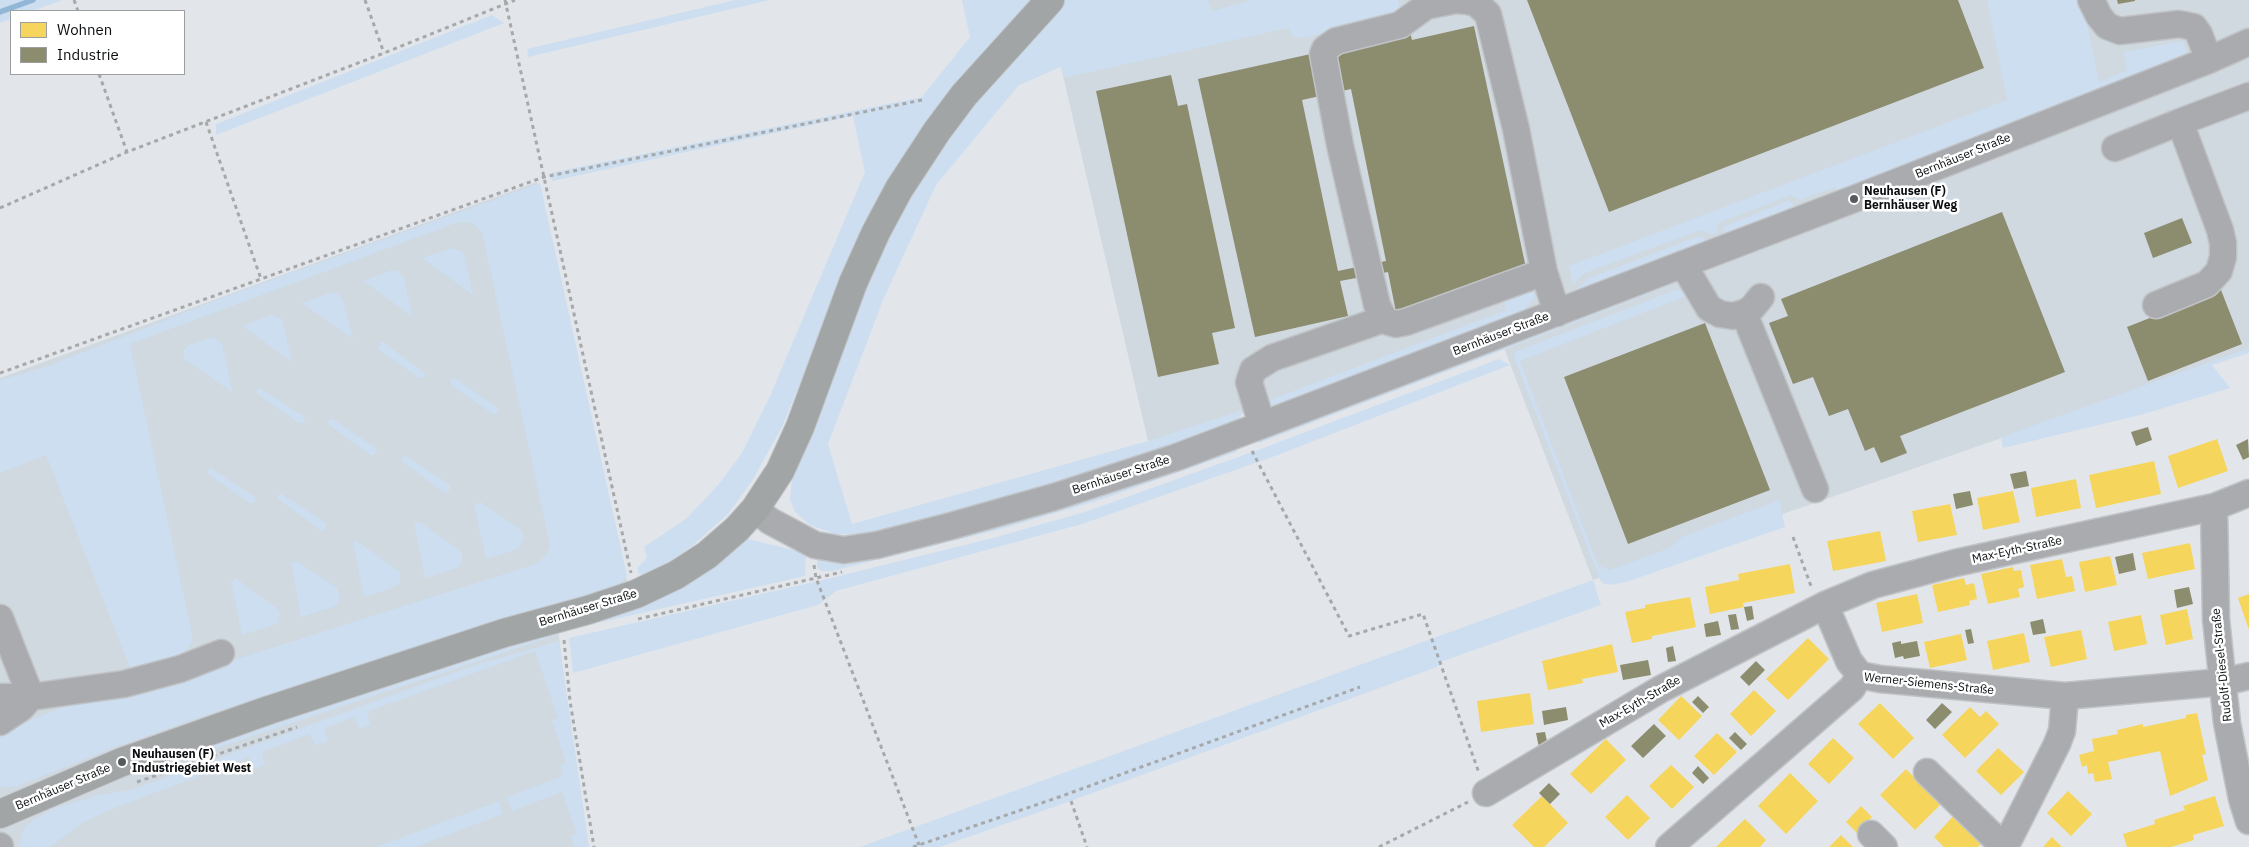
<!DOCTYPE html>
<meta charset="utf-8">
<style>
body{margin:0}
#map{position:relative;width:2249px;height:847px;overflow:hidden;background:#e2e6ea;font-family:"IBM Plex Sans",sans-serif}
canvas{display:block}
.legend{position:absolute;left:10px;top:10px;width:175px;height:65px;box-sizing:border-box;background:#fff;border:1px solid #9d9f9f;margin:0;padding:6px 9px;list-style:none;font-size:15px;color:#0b0e10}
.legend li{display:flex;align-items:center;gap:10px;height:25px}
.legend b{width:25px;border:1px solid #9d9f9f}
</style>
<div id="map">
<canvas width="2249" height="847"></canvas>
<ul class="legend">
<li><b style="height:14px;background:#f6d55c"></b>Wohnen</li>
<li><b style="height:14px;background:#8c8c6e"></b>Industrie</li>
</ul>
</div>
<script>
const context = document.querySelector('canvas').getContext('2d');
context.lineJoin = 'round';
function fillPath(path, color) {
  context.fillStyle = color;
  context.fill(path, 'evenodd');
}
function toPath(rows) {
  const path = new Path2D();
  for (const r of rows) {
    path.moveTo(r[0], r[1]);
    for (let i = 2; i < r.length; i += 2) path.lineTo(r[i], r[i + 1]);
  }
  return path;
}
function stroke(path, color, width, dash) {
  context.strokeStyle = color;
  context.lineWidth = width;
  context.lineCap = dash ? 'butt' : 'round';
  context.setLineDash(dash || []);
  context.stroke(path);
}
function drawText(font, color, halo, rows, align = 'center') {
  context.font = font + ' "IBM Plex Sans",sans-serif';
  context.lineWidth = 5;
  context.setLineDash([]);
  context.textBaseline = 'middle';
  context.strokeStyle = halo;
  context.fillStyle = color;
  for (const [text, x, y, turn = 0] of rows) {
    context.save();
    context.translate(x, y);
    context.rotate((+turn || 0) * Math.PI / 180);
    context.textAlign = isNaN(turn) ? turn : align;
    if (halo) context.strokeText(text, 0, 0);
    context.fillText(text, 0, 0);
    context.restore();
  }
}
const built = toPath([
 [1202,0,2249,0,2249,352,1593,580,1499,335,1443,356,1148,441,1061,67],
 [537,182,628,586,556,609,583,847,0,847,0,378]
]);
const green = toPath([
 [0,0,63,0,32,11,11,11,11,19,0,23],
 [735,0,770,0,528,57,527,49],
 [962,0,1031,0,949,91,901,161,863,231,782,427,752,481,728,514,692,546,658,569,643,575,638,573,638,567,647,558,644,547,687,518,719,484,742,453,770,396,865,172,853,116,552,181,550,173,922,97,970,37],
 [1059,0,1208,0,1212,11,1252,0,1398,0,1400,9,1393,18,1302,38,1294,37,1288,28,1064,78,1061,67,1019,85,936,185,883,300,828,444,852,524,1148,441,1243,410,1241,416,1234,422,1111,467,1024,494,916,524,862,535,835,534,810,525,795,512,790,499,792,480,814,426,859,290,932,151],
 [1987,0,2082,0,2099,82,2127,70,2124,52,2183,41,2188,56,1837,192,1835,187,1800,200,1791,195,1718,223,1717,232,1711,235,1700,230,1585,273,1573,284,1569,266,2007,100],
 [492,15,504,23,216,135,216,124],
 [540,183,627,576,622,582,615,588,468,630,203,716,113,748,17,786,4,788,0,786,0,733,75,702,199,671,536,564,547,553,550,545,482,233,474,224,465,222,456,223,130,344,192,634,191,644,185,651,178,656,131,670,46,455,0,473,0,380,48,366,227,296],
 [1790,200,1795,207,1726,234,1723,228,1725,226],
 [1699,236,1708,241,1574,291,1589,278],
 [452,248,462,251,464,255,473,295,422,258],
 [392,270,398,271,404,278,413,317,363,281],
 [1665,282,1673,284,1568,325,1564,315],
 [1533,288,1535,298,1522,312,1281,405,1272,404,1267,401,1506,310,1503,298],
 [1678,289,1686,296,1520,361,1598,565,1610,570,1670,548,1682,537,1779,500,1785,527,1626,582,1611,585,1604,584,1600,580,1514,357,1517,351],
 [332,292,337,293,343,300,353,339,302,303],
 [271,315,281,318,283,322,292,362,242,326],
 [1554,319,1558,329,1259,443,1257,437],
 [209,338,215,338,222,344,233,393,184,359,184,350,187,346],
 [380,342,383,342,425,373,425,377,420,379,378,349],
 [2249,348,2249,353,2212,365,2230,388,2144,414,2003,448,2001,437],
 [1499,359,1510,365,1275,456,1082,524,836,591,818,605,573,673,569,638,827,579,993,538,1088,511,1266,447],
 [455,378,498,408,498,413,494,415,451,385,450,380],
 [258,387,304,416,305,422,300,424,257,394],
 [333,419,376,448,377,453,372,456,329,425,328,420],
 [1237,445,1238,449,1236,452,1100,500,1001,529,832,571,822,571,817,568,817,559,820,557],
 [406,456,450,485,450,490,445,493,402,462,402,457],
 [209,467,255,497,256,502,251,504,208,474],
 [280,493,326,523,326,528,322,531,279,500,277,498],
 [481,502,522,531,524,539,518,549,486,559,474,505],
 [420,522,462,552,462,562,459,567,425,578,414,523],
 [748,539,806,553,805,576,575,628,721,559],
 [357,541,400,572,400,583,395,587,364,597,353,543],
 [297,561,337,588,340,598,336,606,301,617,291,562],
 [234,579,237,579,278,609,280,614,277,624,242,635,231,582],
 [1593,580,1601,605,1443,661,1437,667,1079,798,940,847,860,847],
 [553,631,556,635,184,759,205,746,402,674],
 [559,641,589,847,574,847,570,836,577,834,562,792,512,811,507,797,563,776,560,766,566,763,552,720,558,718,535,651,367,712,371,725,359,729,354,717,324,729,328,741,315,745,310,734,262,752,265,765,253,769,249,757,107,811,82,823,50,847,20,847,21,836,26,825,52,809,99,795,131,790,472,666],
 [499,801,503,814,416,847,376,847]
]);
const homes = toPath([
 [2217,439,2228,471,2178,488,2168,456],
 [2154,461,2161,494,2096,508,2089,475],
 [2076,479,2081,508,2036,517,2031,488],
 [2013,491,2020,522,1983,530,1977,498],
 [1950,504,1957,535,1918,542,1912,511],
 [1880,531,1886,561,1833,571,1827,541],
 [2190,543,2195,569,2148,579,2142,553],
 [2110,556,2117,585,2085,592,2079,562],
 [2062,559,2066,577,2072,576,2075,591,2037,599,2030,565],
 [1790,564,1795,593,1743,603,1744,607,1710,614,1705,587,1739,580,1738,574],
 [2013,567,2014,571,2021,570,2024,587,2018,589,2020,597,1988,604,1981,574],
 [1964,578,1966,585,1974,583,1977,599,1969,601,1970,605,1938,612,1932,585],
 [1917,594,1923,623,1882,632,1876,603],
 [2249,594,2249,630,2238,598],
 [1690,597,1696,627,1652,636,1652,639,1632,643,1625,612,1645,608,1645,605],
 [2187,609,2193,639,2166,645,2160,615],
 [2141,615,2147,644,2114,651,2108,622],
 [2081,630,2087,659,2051,667,2044,637],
 [2024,633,2030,662,1993,670,1987,641],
 [1961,634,1967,660,1930,668,1924,642],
 [1808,638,1829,659,1788,700,1766,679],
 [1612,644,1618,672,1582,679,1583,683,1548,690,1542,661],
 [1754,690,1776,711,1751,736,1730,714],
 [1530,693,1534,724,1481,732,1477,701],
 [1681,696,1702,716,1679,740,1658,720],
 [1880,703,1914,738,1893,759,1858,724],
 [1970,707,1980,717,1986,711,1999,724,1965,758,1942,735],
 [2197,713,2206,754,2202,755,2208,780,2170,796,2160,751,2108,762,2112,779,2095,782,2093,773,2088,774,2087,765,2082,767,2079,755,2094,751,2092,739,2118,734,2117,730,2143,724,2143,727,2186,718,2186,715],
 [1717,733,1737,752,1714,775,1694,756],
 [1833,738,1854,758,1829,784,1808,764],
 [1606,739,1626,760,1591,794,1570,774],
 [1998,748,2024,772,2001,795,1976,771],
 [1671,765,1694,787,1672,809,1649,786],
 [1906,769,1941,804,1915,830,1880,795],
 [1790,773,1818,801,1786,834,1758,806],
 [2068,791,2092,814,2071,836,2047,813],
 [1627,795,1650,818,1628,840,1605,817],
 [1542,796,1568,823,1544,847,1534,847,1512,825],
 [2215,796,2224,826,2193,835,2194,840,2171,847,2127,847,2123,834,2155,824,2154,820,2185,810,2183,806],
 [1861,806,1872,817,1857,833,1846,822],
 [1957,812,1985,839,1978,847,1944,847,1934,837],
 [1745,819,1766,840,1760,847,1716,847],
 [1841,835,1853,847,1829,847],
 [2052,837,2062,847,2043,847]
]);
const industry = toPath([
 [1527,0,1958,0,1984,68,1609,212],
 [2117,0,2135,0,2135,1,2118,4],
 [1474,26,1526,268,1397,317,1388,272,1340,281,1348,316,1255,337,1198,79,1410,32,1412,40],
 [1351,89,1386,261,1338,271,1302,100],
 [1171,75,1178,106,1187,104,1235,328,1212,333,1219,364,1158,377,1096,91],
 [2002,212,2065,372,1900,436,1907,453,1881,463,1874,447,1865,451,1848,409,1829,416,1813,377,1793,384,1769,323,1788,316,1781,299],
 [2182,218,2192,243,2153,258,2144,233],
 [2221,290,2242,344,2148,381,2127,327],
 [1705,323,1770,490,1628,544,1564,377],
 [2148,427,2152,440,2136,446,2131,432],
 [2248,439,2249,457,2243,460,2236,445],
 [2026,471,2029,486,2014,489,2010,474],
 [1970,491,1973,505,1956,509,1953,494],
 [2133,553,2136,570,2119,574,2115,557],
 [2189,587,2193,604,2177,608,2174,590],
 [1752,606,1754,619,1747,621,1744,607],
 [1736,614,1739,629,1731,630,1728,615],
 [2043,619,2046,633,2033,635,2030,622],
 [1718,621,1721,635,1706,637,1704,624],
 [1971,629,1974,643,1968,644,1965,630],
 [1901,641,1901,644,1917,641,1920,656,1904,659,1903,656,1895,658,1892,643],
 [1673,646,1676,661,1668,662,1666,648],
 [1648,660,1651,675,1623,680,1620,665],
 [1756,661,1765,670,1749,686,1740,677],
 [1698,696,1709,707,1703,713,1692,702],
 [1942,703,1952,712,1935,729,1926,720],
 [1566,707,1568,720,1544,725,1542,711],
 [1654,724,1666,736,1643,758,1631,746],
 [1545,732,1548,746,1539,748,1536,733],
 [1735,732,1747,744,1741,750,1729,738],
 [1698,766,1709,778,1703,784,1692,773],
 [1549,783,1560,794,1550,804,1539,793]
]);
const stream = toPath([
 [0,12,33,0]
]);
const path = toPath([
 [74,0,78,11],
 [365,0,384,53],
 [505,0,631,573],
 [99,74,127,152],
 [206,122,261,279],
 [0,208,127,152,384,53,515,0],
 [0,373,544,177,922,100],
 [1252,451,1349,636,1423,614,1479,773],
 [1793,537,1812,589],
 [814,565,816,578,919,845],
 [638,619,842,572],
 [564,640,570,701,594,847],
 [137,782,297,727],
 [1071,801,1087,847],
 [913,847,1062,796,1360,687],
 [1379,847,1468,802]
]);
const minor = toPath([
 [1425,0,1426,6,1456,0,1467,1,1476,3,1488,14,1516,129,1544,272,1557,313],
 [2091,0,2099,16,2107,26,2120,31,2179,24,2194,27,2199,34,2209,60],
 [1426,6,1400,25,1336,41,1325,49,1323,54,1340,145,1377,305,1384,319,1389,322,1396,324,1406,322,1544,272],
 [2115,148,2180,122],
 [1683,264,1709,308,1720,314,1733,316,1744,313,1752,308,1761,297],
 [2156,305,2207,284,2219,271,2223,257,2223,243,2220,230,2180,122,2249,96],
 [1744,313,1815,489],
 [1262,425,1249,382,1253,370,1272,358,1384,319],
 [2214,507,2216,619,2227,723,2242,799,2249,821],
 [755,509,770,521,815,545,844,550,877,545,951,526,1054,497,1177,457,1262,425,1854,199,2209,60,2249,42],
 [1825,605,1849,661,1860,675],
 [0,618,31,697,0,697],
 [1860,675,1880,679,2065,696,2223,682,2249,676],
 [0,722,21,708,31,697,124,684,180,669,221,653],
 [1927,772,2004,847],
 [1486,793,1661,689,1825,605,1873,585,1955,563,2214,507,2249,493],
 [1871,834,1884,847],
 [0,846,0,847],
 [1669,847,1852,688,1860,675],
 [2005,847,2057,744,2062,731,2065,696]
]);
const major = toPath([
 [0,814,122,762,269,710,504,633,588,610,636,594,676,575,707,555,737,529,755,509,780,471,800,427,853,283,876,232,899,189,937,131,964,95,1050,0]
]);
const markers = [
 [1854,199,5,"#565a5c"],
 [122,762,5,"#565a5c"]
];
const streetNames = [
 ["Bernhäuser Straße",1963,156,-22],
 ["Bernhäuser Straße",1501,334,-21],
 ["Bernhäuser Straße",1121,475,-18],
 ["Max-Eyth-Straße",2017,550,-12],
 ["Bernhäuser Straße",588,608,-17],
 ["Rudolf-Diesel-Straße",2222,665,-96],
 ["Werner-Siemens-Straße",1929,684,6],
 ["Max-Eyth-Straße",1640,702,-30],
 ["Bernhäuser Straße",63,787,-23]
];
const poiNames = [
 ["Neuhausen (F)",1864,192],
 ["Bernhäuser Weg",1864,206],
 ["Neuhausen (F)",132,755],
 ["Industriegebiet West",132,769]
];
fillPath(built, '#d0d8e0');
fillPath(green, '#ccdef0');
fillPath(homes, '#f6d55c');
fillPath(industry, '#8c8c6e');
stroke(stream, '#92b6d6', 5.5);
stroke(minor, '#c0c3c6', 29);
stroke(major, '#c0c3c6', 30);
stroke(path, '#a6a8a9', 3, [4, 4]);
stroke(minor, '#aaabae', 26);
stroke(major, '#a2a5a6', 28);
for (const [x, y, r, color] of markers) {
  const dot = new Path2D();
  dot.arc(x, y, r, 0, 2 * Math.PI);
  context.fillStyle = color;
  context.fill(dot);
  stroke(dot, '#fff', 2);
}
drawText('12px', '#0b0e10', '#fff', streetNames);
drawText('bold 12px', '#0b0e10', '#fff', poiNames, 'left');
</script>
